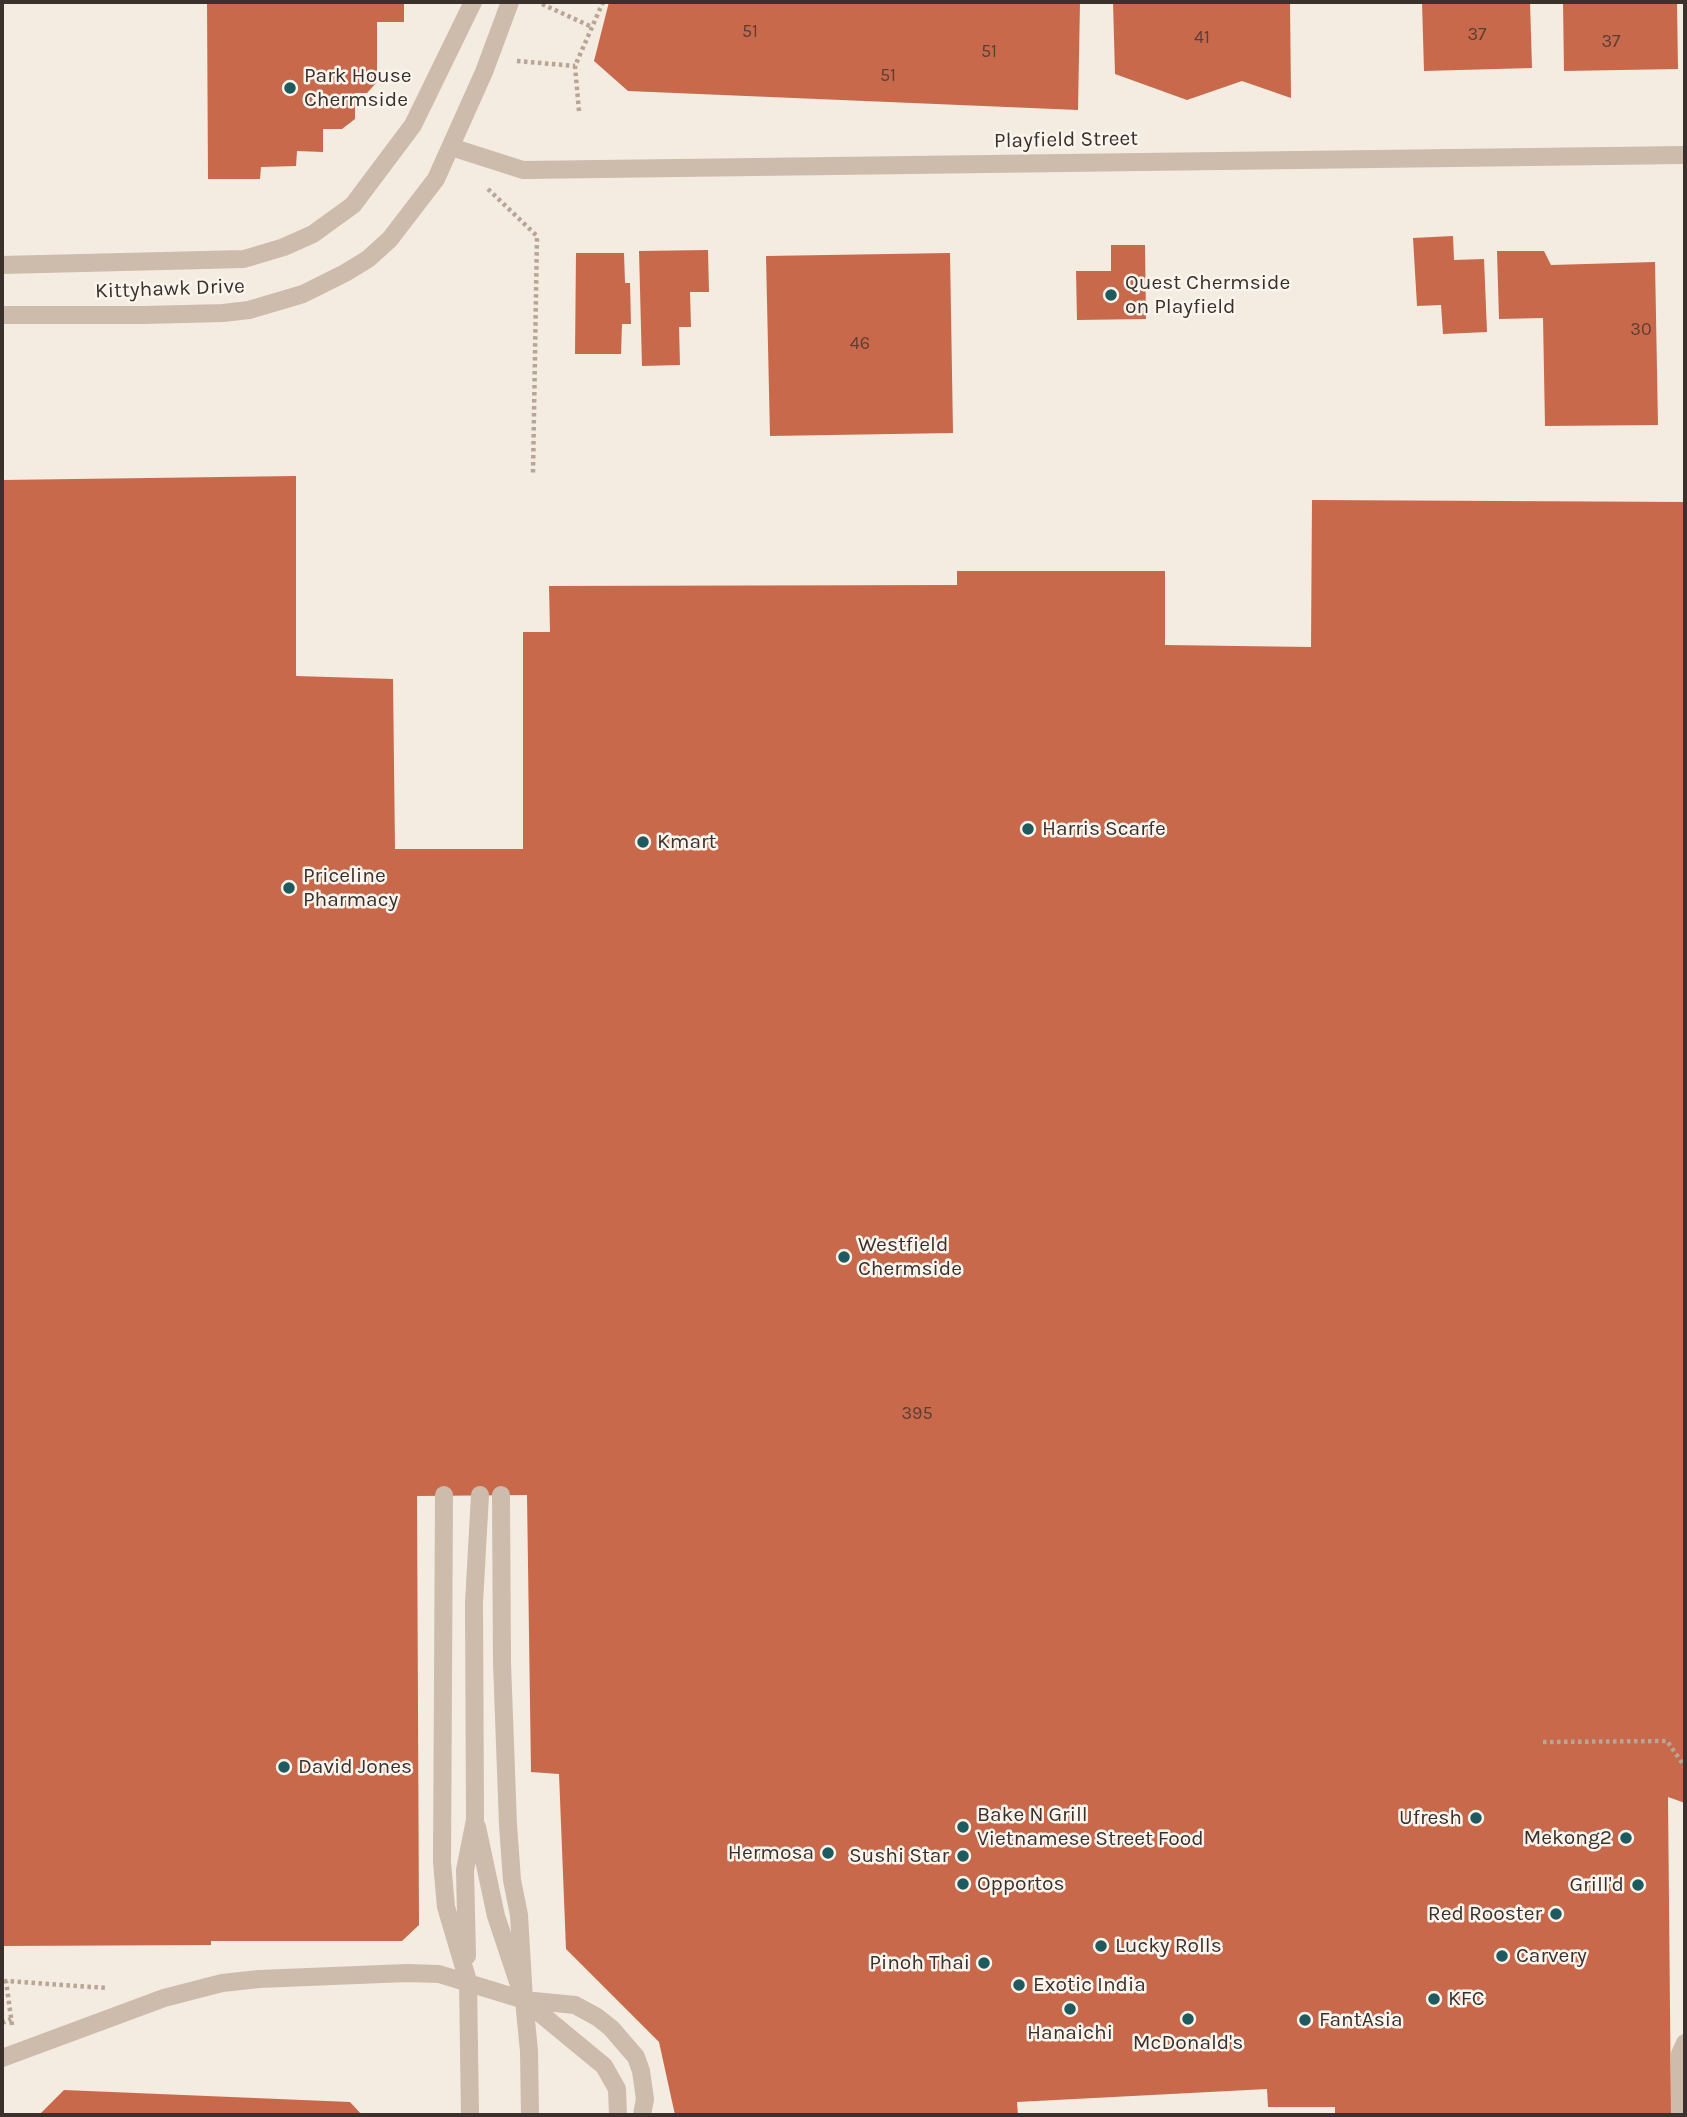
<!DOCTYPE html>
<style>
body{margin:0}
#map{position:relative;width:1687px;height:2117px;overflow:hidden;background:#f4ebe1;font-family:Karla,sans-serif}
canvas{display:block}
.frame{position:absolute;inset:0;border:4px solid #3b302b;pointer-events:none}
</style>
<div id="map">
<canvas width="1687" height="2117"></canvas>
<div class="frame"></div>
</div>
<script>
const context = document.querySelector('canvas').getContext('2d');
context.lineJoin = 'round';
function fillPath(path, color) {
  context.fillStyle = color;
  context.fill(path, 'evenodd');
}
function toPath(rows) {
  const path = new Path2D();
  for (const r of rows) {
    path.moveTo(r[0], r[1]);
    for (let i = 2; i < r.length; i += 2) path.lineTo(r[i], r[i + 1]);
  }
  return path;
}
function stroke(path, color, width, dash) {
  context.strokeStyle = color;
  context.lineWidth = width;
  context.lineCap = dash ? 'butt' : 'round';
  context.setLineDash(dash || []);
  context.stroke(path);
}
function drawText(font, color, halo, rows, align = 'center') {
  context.font = font + ' Karla,sans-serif';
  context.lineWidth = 5;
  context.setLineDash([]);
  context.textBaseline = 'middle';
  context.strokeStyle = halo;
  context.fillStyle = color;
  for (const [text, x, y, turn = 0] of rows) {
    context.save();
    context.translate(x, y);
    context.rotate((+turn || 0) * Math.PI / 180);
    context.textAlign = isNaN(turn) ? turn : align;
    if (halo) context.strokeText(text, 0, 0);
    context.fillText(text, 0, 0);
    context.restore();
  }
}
const building = toPath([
 [207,2,404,2,404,22,377,22,377,82,367,93,355,93,355,119,342,129,323,129,323,152,297,151,296,166,261,167,260,179,208,179],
 [609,2,1080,2,1078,110,628,91,594,61],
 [1113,2,1290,2,1291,98,1242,81,1187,100,1115,74],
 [1422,2,1530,2,1532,68,1424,71],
 [1563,2,1677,2,1678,69,1564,71],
 [1453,236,1454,260,1484,259,1487,332,1443,334,1441,305,1417,306,1413,238],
 [1111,245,1145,245,1146,319,1077,320,1076,271,1111,271],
 [708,250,709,292,690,292,691,327,679,327,680,365,642,366,639,251],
 [1497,251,1544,251,1551,265,1655,262,1658,425,1545,426,1543,318,1499,319],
 [576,253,624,253,625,283,630,283,631,324,622,324,621,354,575,354],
 [950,253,953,433,770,436,766,256],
 [296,476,296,676,393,679,395,849,523,849,523,632,550,632,549,586,957,585,957,571,1165,571,1165,645,1311,647,1312,500,1685,502,1685,1803,1668,1797,1671,2115,1335,2115,1335,2107,1268,2107,1267,2089,1017,2102,1018,2115,675,2115,659,2042,566,1949,559,1774,531,1772,527,1495,417,1496,419,1925,402,1941,211,1941,211,1945,2,1946,2,480],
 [64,2090,350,2102,362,2115,39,2115]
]);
const path = toPath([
 [542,4,592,27],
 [517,61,575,66],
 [579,111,575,66,603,2],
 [488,189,537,236,533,473],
 [1543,1742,1667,1741,1685,1767],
 [2,2023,11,2019],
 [12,2025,6,1981,107,1988]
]);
const service = toPath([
 [444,1495,442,1862,446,1907,468,1981],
 [501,1495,502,1663,508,1825,512,1880,519,1915,524,2000],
 [477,1827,496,1916,524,2000,604,2066,617,2089,618,2115],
 [467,1956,465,1870,475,1820,474,1603,480,1495],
 [524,2000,575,2005,597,2017,611,2028,636,2057,641,2071,645,2099,642,2115],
 [1680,2115,1680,2054,1685,2043]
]);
const minor = toPath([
 [451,147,523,170,1685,155],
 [468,1981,470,2115],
 [2,2058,164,1998,222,1983,259,1979,407,1973,439,1974,524,2000,529,2051,530,2115]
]);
const tertiary = toPath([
 [2,265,244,259,284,247,313,234,353,205,413,125,473,2],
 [2,315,144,315,223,313,249,310,303,294,345,273,368,259,390,239,436,179,484,72,510,2]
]);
const markers = [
 [290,88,7,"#1f5a5e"],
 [1111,295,7,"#1f5a5e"],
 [1028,829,7,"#1f5a5e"],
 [643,842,7,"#1f5a5e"],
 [289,888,7,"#1f5a5e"],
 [844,1257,7,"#1f5a5e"],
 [284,1767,7,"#1f5a5e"],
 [1476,1818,7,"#1f5a5e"],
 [963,1827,7,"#1f5a5e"],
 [1626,1838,7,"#1f5a5e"],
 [828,1853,7,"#1f5a5e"],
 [963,1856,7,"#1f5a5e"],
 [963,1884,7,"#1f5a5e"],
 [1638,1885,7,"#1f5a5e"],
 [1556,1914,7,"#1f5a5e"],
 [1101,1946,7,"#1f5a5e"],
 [1502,1956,7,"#1f5a5e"],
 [984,1963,7,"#1f5a5e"],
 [1019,1985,7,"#1f5a5e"],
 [1434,1999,7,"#1f5a5e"],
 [1070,2009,7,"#1f5a5e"],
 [1188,2019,7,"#1f5a5e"],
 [1305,2020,7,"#1f5a5e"]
];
const numberNames = [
 ["51",750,32],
 ["37",1477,35],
 ["41",1202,38],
 ["37",1611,42],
 ["51",989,52],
 ["51",888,76],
 ["30",1641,330],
 ["46",860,344],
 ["395",917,1414]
];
const poiNames = [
 ["Park House",304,76],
 ["Chermside",304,100],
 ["Quest Chermside",1125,283],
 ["on Playfield",1125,307],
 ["Harris Scarfe",1042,829],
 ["Kmart",657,842],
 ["Priceline",303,876],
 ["Pharmacy",303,900],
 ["Westfield",858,1245],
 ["Chermside",858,1269],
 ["David Jones",298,1767],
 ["Bake N Grill",977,1815],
 ["Vietnamese Street Food",977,1839],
 ["Ufresh",1462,1818,"right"],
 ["Mekong2",1612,1838,"right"],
 ["Hermosa",814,1853,"right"],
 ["Sushi Star",949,1856,"right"],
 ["Opportos",977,1884],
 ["Grill'd",1624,1885,"right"],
 ["Red Rooster",1542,1914,"right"],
 ["Lucky Rolls",1115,1946],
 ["Carvery",1516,1956],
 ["Pinoh Thai",970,1963,"right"],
 ["Exotic India",1033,1985],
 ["KFC",1448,1999],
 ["FantAsia",1319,2020],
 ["Hanaichi",1070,2033,"center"],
 ["McDonald's",1188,2043,"center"]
];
const streetNames = [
 ["Playfield Street",1066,140,-1],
 ["Kittyhawk Drive",170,289,-2]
];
fillPath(building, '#c8694b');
stroke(path, '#b9a596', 4.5, [3.5, 3.5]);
stroke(service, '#cdbbac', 18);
stroke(minor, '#cdbbac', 18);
stroke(tertiary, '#cdbbac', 18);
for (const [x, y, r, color] of markers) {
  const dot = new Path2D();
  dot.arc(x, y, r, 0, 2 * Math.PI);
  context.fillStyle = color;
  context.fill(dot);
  stroke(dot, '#fbf5ee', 2.5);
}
drawText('18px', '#5e3e33', null, numberNames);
drawText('21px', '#3b302b', '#fbf5ee', poiNames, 'left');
drawText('21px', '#3b302b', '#fbf5ee', streetNames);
</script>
